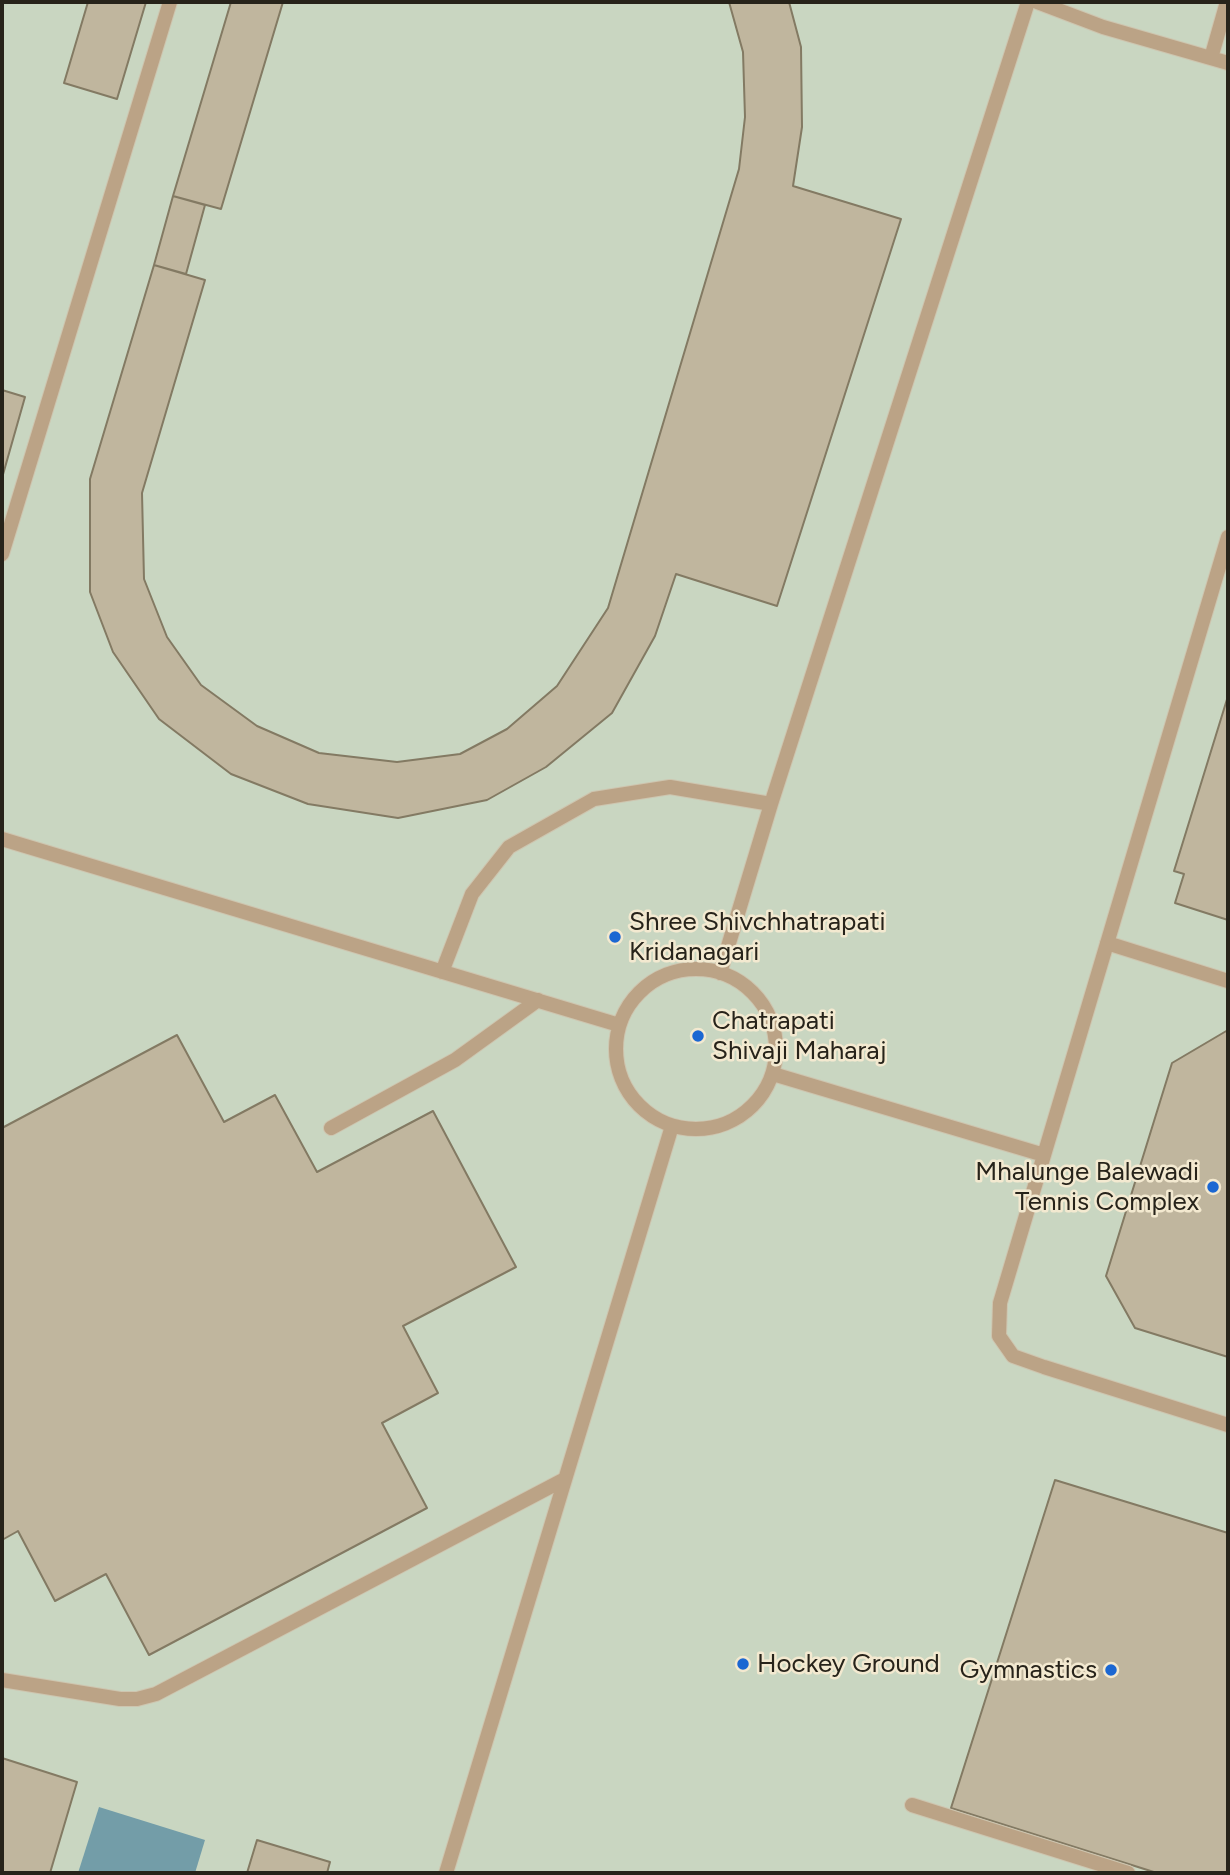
<!DOCTYPE html>
<style>
body{margin:0}
#map{position:relative;width:1230px;height:1875px;overflow:hidden;background:#f3e9d0;font-family:Figtree,sans-serif}
canvas{display:block}
.frame{position:absolute;inset:0;border:4px solid #27231a;pointer-events:none}
</style>
<div id="map">
<canvas width="1230" height="1875"></canvas>
<div class="frame"></div>
</div>
<script>
const context = document.querySelector('canvas').getContext('2d');
context.lineJoin = 'round';
function fillPath(path, color) {
  context.fillStyle = color;
  context.fill(path, 'evenodd');
}
function toPath(rows) {
  const path = new Path2D();
  for (const r of rows) {
    if (r.length === 3) {
      path.moveTo(r[0] + r[2], r[1]);
      path.arc(r[0], r[1], r[2], 0, 2 * Math.PI);
      continue;
    }
    path.moveTo(r[0], r[1]);
    for (let i = 2; i < r.length; i += 2) path.lineTo(r[i], r[i + 1]);
  }
  return path;
}
function stroke(path, color, width, dash) {
  context.strokeStyle = color;
  context.lineWidth = width;
  context.lineCap = dash ? 'butt' : 'round';
  context.setLineDash(dash || []);
  context.stroke(path);
}
function drawText(font, color, halo, rows, align = 'center') {
  context.font = font + ' Figtree,sans-serif';
  context.lineWidth = 5;
  context.setLineDash([]);
  context.textBaseline = 'middle';
  context.strokeStyle = halo;
  context.fillStyle = color;
  for (const [text, x, y, turn = 0] of rows) {
    context.save();
    context.translate(x, y);
    context.rotate((+turn || 0) * Math.PI / 180);
    context.textAlign = isNaN(turn) ? turn : align;
    if (halo) context.strokeText(text, 0, 0);
    context.fillText(text, 0, 0);
    context.restore();
  }
}
const green = toPath([
 [2,2,1228,2,1228,1873,2,1873]
]);
const water = toPath([
 [99,1807,205,1840,195,1873,78,1873]
]);
const building = toPath([
 [88,2,146,2,117,99,64,83,88,2],
 [231,2,283,2,221,209,173,196,231,2],
 [729,2,789,2,801,47,802,127,793,186,901,219,777,606,676,574,655,636,612,713,546,767,487,800,398,818,308,804,231,774,159,719,113,652,90,592,90,479,154,265,205,280,142,493,144,579,167,637,201,685,257,726,319,753,397,762,460,754,507,729,557,686,608,608,739,169,745,117,743,52,729,2],
 [173,196,205,205,186,274,154,265,173,196],
 [2,390,25,397,2,478,2,390],
 [1228,696,1228,920,1175,903,1184,874,1174,871,1228,696],
 [1228,1030,1228,1357,1135,1328,1106,1276,1172,1063,1228,1030],
 [177,1035,224,1122,275,1095,317,1172,433,1111,516,1267,403,1326,438,1393,382,1423,427,1508,149,1655,106,1574,55,1601,18,1531,2,1540,2,1128,177,1035],
 [1055,1480,1228,1533,1228,1873,1157,1873,951,1808,1055,1480],
 [2,1758,77,1782,50,1873,2,1873,2,1758],
 [257,1840,330,1862,327,1873,247,1873,257,1840]
]);
const service = toPath([
 [1037,2,1103,27,1228,63],
 [1211,58,1227,2],
 [1228,537,1000,1303,999,1336,1013,1356,1044,1367,1228,1425],
 [2,554,170,2],
 [2,839,619,1025],
 [1107,943,1228,981],
 [696,1049,80],
 [442,972,472,894,509,847,594,799,670,787,771,804],
 [720,973,771,804,1028,2],
 [773,1074,1044,1155],
 [331,1128,455,1060,538,1000],
 [2,1680,120,1699,137,1699,156,1694,565,1479],
 [912,1805,1128,1873],
 [446,1873,672,1126]
]);
const markers = [
 [615,937,7,"#1b67d2"],
 [698,1036,7,"#1b67d2"],
 [1213,1187,7,"#1b67d2"],
 [743,1664,7,"#1b67d2"],
 [1111,1670,7,"#1b67d2"]
];
const poiNames = [
 ["Shree Shivchhatrapati",629,922],
 ["Kridanagari",629,952],
 ["Chatrapati",712,1021],
 ["Shivaji Maharaj",712,1051],
 ["Mhalunge Balewadi",1199,1172,"right"],
 ["Tennis Complex",1199,1202,"right"],
 ["Hockey Ground",757,1664],
 ["Gymnastics",1097,1670,"right"]
];
fillPath(green, '#c9d6c1');
fillPath(water, '#739da8');
fillPath(building, '#c0b69e');
stroke(building, '#837a63', 2);
stroke(service, '#cec5af', 16);
stroke(service, '#bba386', 14);
for (const [x, y, r, color] of markers) {
  const dot = new Path2D();
  dot.arc(x, y, r, 0, 2 * Math.PI);
  context.fillStyle = color;
  context.fill(dot);
  stroke(dot, '#f3e9d0', 2.5);
}
drawText('26px', '#27231a', '#f3e9d0', poiNames, 'left');
</script>
